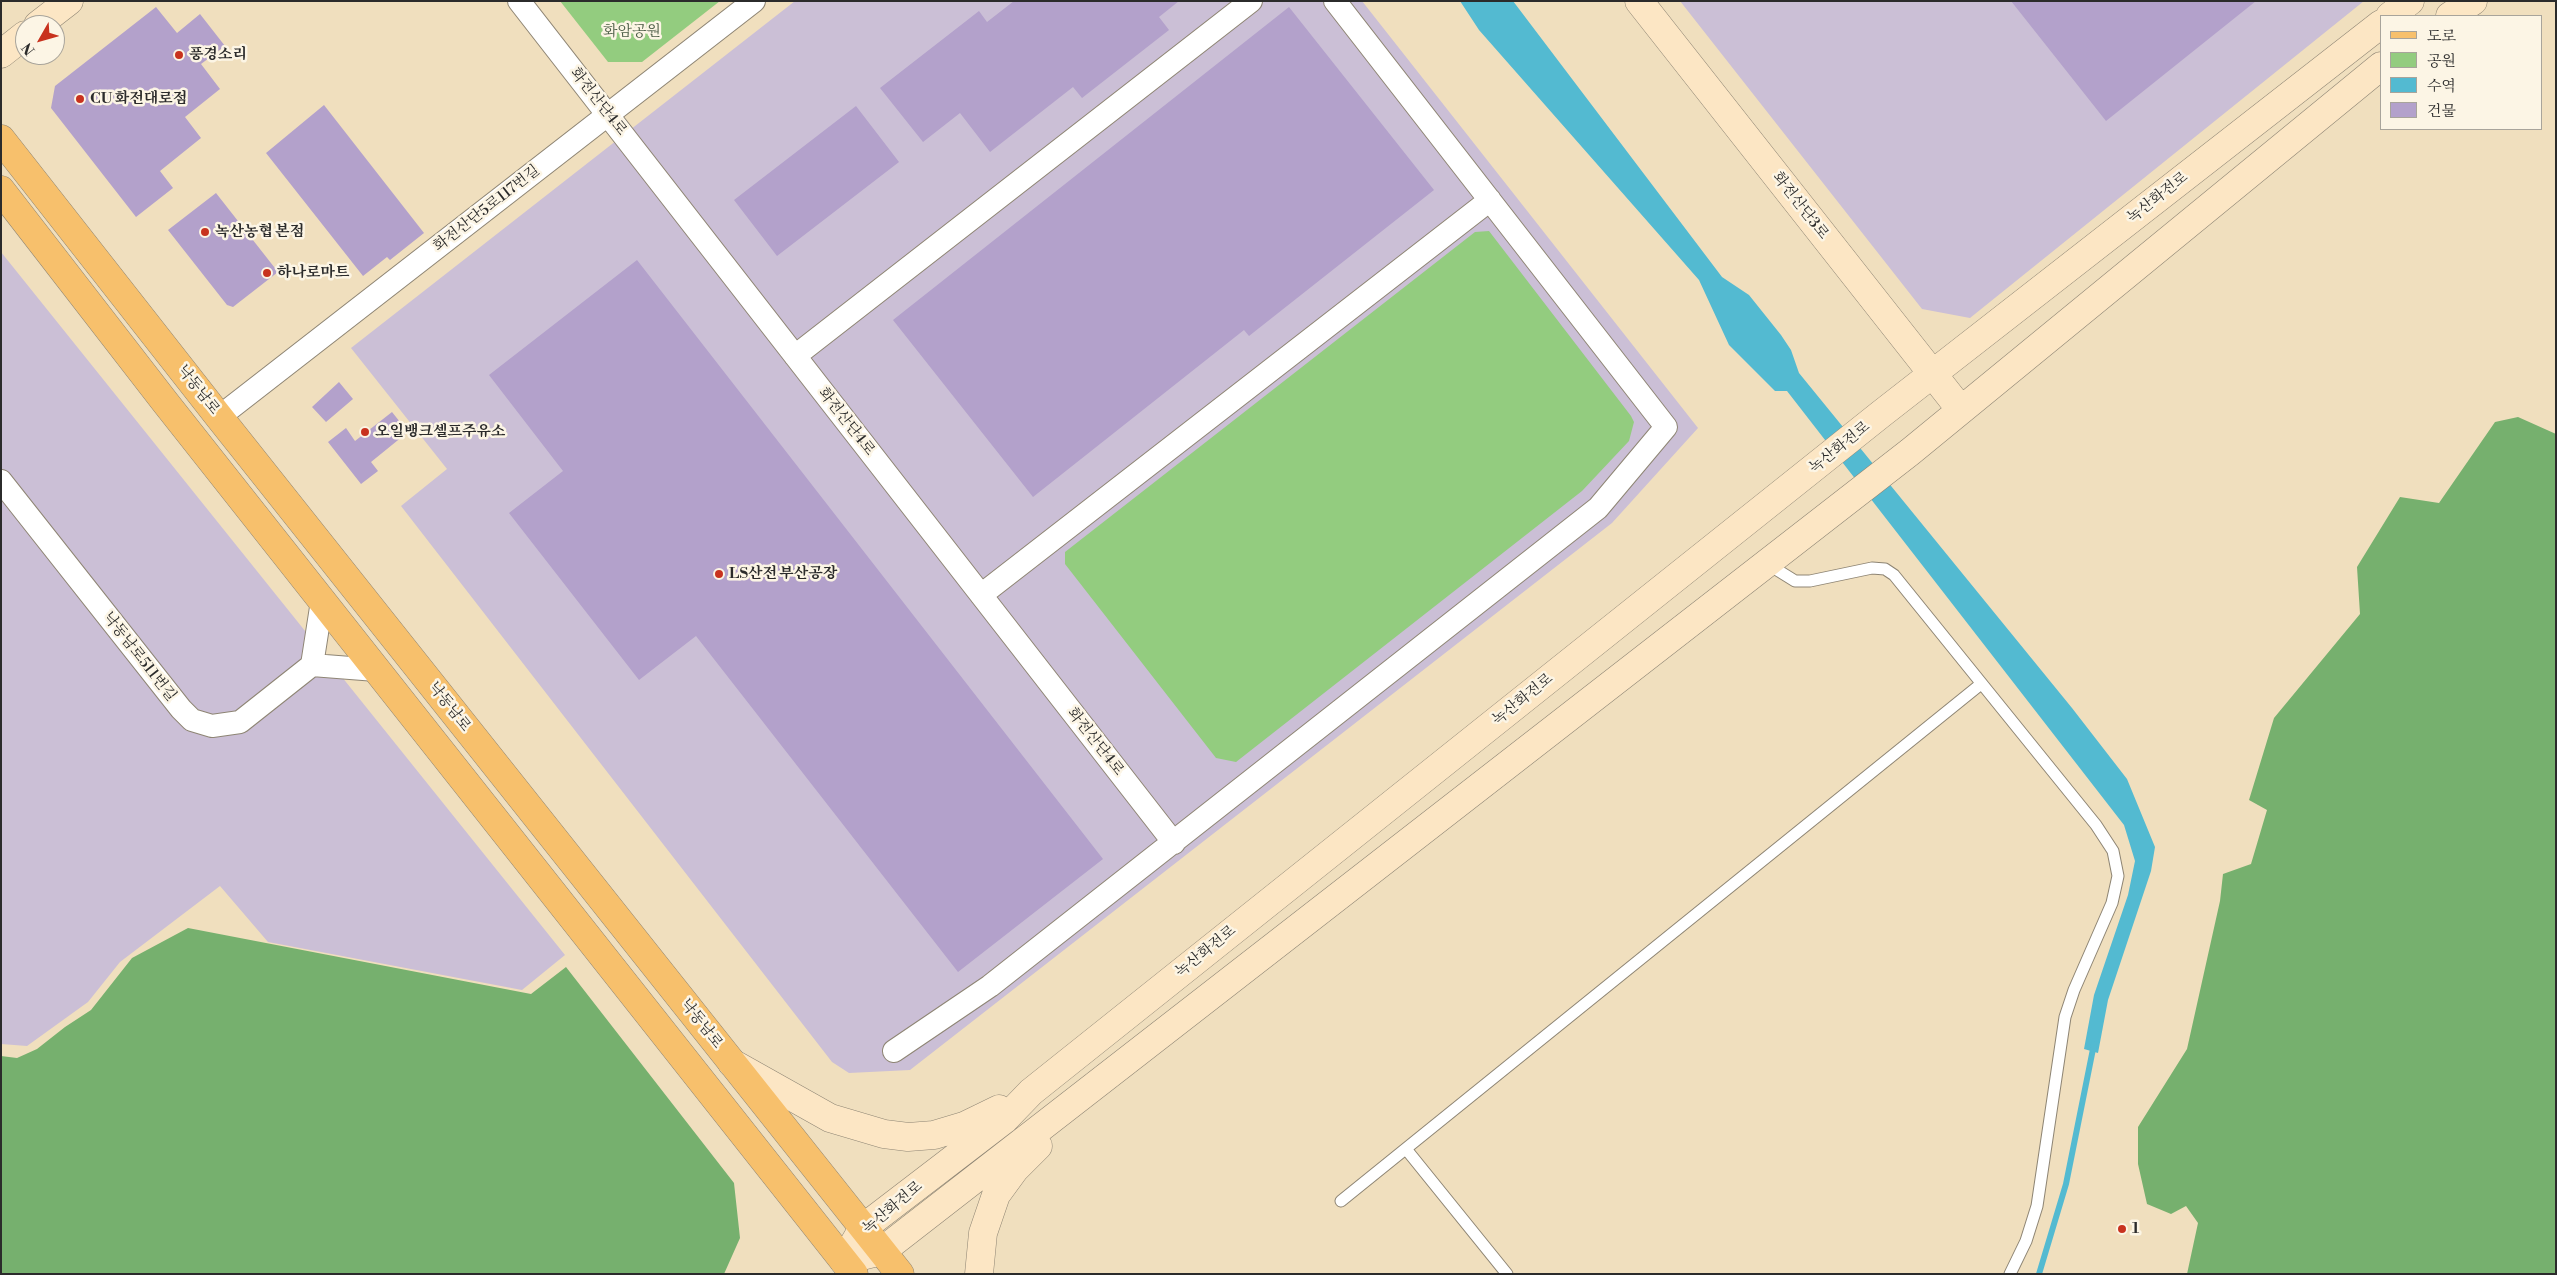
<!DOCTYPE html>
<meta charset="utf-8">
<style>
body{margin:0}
#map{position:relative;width:2557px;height:1275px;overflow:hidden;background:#f0dfbe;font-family:"Libre Bodoni","Noto Serif KR",serif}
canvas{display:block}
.frame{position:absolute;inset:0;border:2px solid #2b2b2b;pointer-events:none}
.legend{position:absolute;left:2380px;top:15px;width:162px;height:115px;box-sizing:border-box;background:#fcf5e5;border:1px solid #a8a49b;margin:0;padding:6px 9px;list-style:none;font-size:15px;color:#2b2b2b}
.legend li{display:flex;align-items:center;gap:10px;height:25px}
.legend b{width:25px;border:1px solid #a8a49b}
.north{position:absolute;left:15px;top:15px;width:50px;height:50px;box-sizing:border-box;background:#fcf5e5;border:1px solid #a8a49b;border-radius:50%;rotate:232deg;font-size:14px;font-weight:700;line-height:20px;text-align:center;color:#2b2b2b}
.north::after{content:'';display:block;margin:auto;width:18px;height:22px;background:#c8321e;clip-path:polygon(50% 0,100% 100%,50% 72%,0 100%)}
</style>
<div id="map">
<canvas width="2557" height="1275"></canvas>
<div class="frame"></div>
<ul class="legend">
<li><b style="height:6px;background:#f7c06c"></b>도로</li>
<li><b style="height:14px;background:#93cc7f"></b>공원</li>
<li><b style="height:14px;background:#53bad1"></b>수역</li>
<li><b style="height:14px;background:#b3a1cb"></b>건물</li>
</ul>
<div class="north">N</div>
</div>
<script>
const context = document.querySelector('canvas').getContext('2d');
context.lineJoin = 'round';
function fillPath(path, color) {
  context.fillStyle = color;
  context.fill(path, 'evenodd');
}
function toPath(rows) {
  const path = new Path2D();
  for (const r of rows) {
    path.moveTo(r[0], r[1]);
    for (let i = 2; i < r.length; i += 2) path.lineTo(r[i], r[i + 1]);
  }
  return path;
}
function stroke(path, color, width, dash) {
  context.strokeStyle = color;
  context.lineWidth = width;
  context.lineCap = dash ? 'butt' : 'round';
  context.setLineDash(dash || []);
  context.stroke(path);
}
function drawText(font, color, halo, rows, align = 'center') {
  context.font = font + ' "Libre Bodoni","Noto Serif KR",serif';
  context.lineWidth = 5;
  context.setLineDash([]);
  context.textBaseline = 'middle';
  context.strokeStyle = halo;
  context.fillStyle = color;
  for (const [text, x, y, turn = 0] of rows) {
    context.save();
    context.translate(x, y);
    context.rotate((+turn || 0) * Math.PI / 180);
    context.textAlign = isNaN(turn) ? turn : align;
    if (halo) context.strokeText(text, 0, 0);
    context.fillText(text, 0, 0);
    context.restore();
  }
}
const industrial = toPath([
 [795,1,1362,1,1698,428,1612,523,910,1070,849,1073,832,1062,401,506,447,469,351,348],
 [1680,1,2364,1,1970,318,1922,309],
 [1,252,565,955,522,990,268,942,220,886,120,962,88,1002,27,1046,1,1044]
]);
const green = toPath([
 [560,1,720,1,642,62,608,62],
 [1489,231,1631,416,1634,422,1629,441,1582,491,1236,762,1216,758,1065,564,1065,552,1475,232]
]);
const forest = toPath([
 [2518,417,2556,434,2556,1274,2187,1274,2198,1223,2186,1206,2171,1214,2147,1204,2138,1164,2138,1127,2187,1049,2220,901,2223,874,2251,864,2267,810,2249,800,2274,718,2360,614,2357,567,2400,497,2439,503,2495,422],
 [188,928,531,994,566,967,734,1183,740,1238,724,1274,1,1274,1,1056,17,1058,37,1049,65,1027,91,1010,132,958]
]);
const water = toPath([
 [1460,1,1513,1,1722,277,1749,295,1781,335,1791,350,1799,373,2072,708,2127,779,2155,847,2151,871,2108,1000,2098,1053,2084,1049,2094,995,2128,895,2135,861,2124,825,1787,391,1775,391,1729,345,1699,280,1479,30]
]);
const stream = toPath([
 [2039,1274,2066,1184,2094,1044]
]);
const building = toPath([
 [1014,1,1179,1,1159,17,1169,30,1082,98,1073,87,990,152,960,113,923,142,880,88,979,11,987,22],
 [2011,1,2256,1,2106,121],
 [156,7,177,33,200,14,225,46,201,64,220,89,185,117,201,138,160,171,173,188,136,217,51,108,55,86],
 [1289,7,1434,190,1249,336,1244,330,1033,497,893,320],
 [324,105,424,233,390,260,387,257,363,276,266,153],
 [856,106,899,162,777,256,734,200],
 [216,193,278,272,233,307,227,305,168,230],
 [637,260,1103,859,958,972,696,636,639,680,509,513,563,471,489,375],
 [339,382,353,399,326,422,312,407],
 [392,412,408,432,371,462,378,471,361,484,328,442,346,428,355,441]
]);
const lane = toPath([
 [1766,563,1795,581,1810,581,1872,568,1885,569,1894,575,2096,825,2113,851,2118,876,2112,903,2074,990,2065,1017,2037,1206,2026,1241,2010,1274],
 [1406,1149,1507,1274],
 [1341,1201,1981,684]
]);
const street = toPath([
 [519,1,1174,843],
 [795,356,1251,1],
 [219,417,754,1],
 [1,481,181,709,192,720,212,726,240,722,312,665],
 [981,595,1490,200],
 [322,601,312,665,376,670],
 [894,1051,990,986,1598,508,1666,427,1335,1]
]);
const secondary = toPath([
 [1639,1,1961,410],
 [2390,16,2410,1],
 [2450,16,2473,1],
 [38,25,69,1],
 [1,54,25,35],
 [732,1063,830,1118,884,1134,908,1137,934,1135,964,1126,999,1109],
 [858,1257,882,1251,1910,452,2381,66],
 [844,1261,863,1228,1004,1120,1031,1092,1881,414,2381,24],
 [979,1274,983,1233,996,1195,1015,1169,1038,1146]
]);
const primary = toPath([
 [1,139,219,417,900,1274],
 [1,190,165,402,854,1274]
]);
const markers = [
 [179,55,5,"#c8321e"],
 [80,99,5,"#c8321e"],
 [205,232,5,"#c8321e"],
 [267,273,5,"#c8321e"],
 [365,432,5,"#c8321e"],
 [719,574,5,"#c8321e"],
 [2122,1229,5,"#c8321e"]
];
const parkNames = [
 ["화암공원",632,32]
];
const poiNames = [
 ["풍경소리",189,55],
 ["CU 화전대로점",90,99],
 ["녹산농협 본점",215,232],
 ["하나로마트",277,273],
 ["오일뱅크셀프주유소",375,432],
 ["LS산전 부산공장",729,574],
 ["1",2132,1229]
];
const streetNames = [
 ["화전산단4로",598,102,52],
 ["녹산화전로",2158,198,-38],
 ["화전산단3로",1800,206,52],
 ["화전산단5로117번길",487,209,-38],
 ["낙동남로",198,390,52],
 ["화전산단4로",846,422,52],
 ["녹산화전로",1840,448,-39],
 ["낙동남로511번길",139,657,52],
 ["녹산화전로",1523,700,-39],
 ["낙동남로",449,707,52],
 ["화전산단4로",1095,742,52],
 ["녹산화전로",1206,952,-39],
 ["낙동남로",701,1024,52],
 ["녹산화전로",893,1208,-40]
];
fillPath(industrial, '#cbbfd6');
fillPath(green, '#93cc7f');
fillPath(forest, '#76b06e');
fillPath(water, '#53bad1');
stroke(stream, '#53bad1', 6);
fillPath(building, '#b3a1cb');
stroke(lane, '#8e8574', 13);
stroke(street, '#8e8574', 24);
stroke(secondary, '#8e8574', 29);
stroke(primary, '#8e8574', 29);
stroke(lane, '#fff', 11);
stroke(street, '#fff', 22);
stroke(secondary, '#fce6c4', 28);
stroke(primary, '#f7c06c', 28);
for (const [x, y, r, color] of markers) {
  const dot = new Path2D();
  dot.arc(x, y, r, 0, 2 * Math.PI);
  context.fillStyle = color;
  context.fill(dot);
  stroke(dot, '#fcf5e5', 2);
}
drawText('15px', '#4a5b44', '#fcf5e5', parkNames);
drawText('bold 15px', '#2b2b2b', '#fcf5e5', poiNames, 'left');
drawText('15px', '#2b2b2b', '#fcf5e5', streetNames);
</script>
